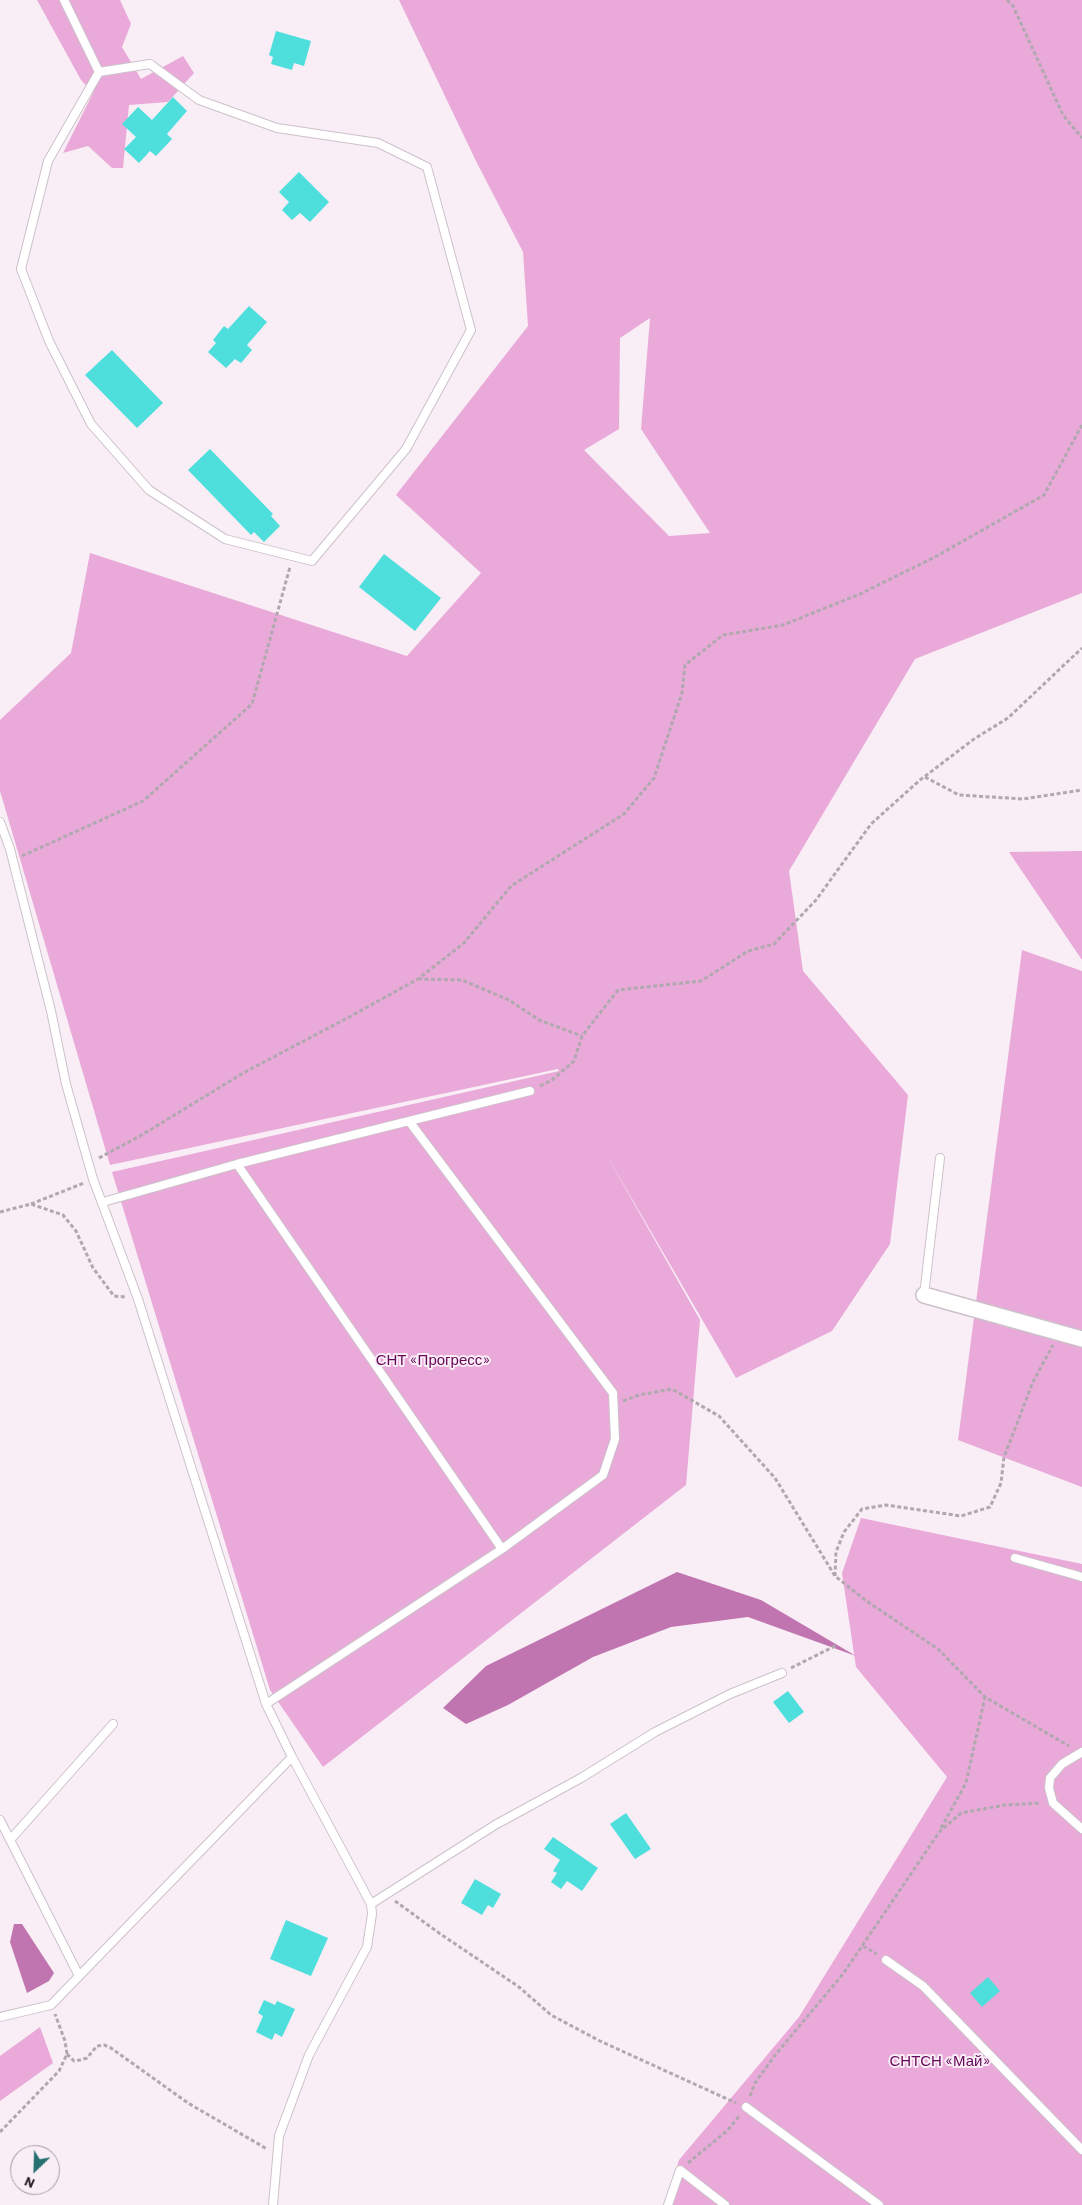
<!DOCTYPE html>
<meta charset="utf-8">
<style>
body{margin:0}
#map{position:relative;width:1082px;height:2205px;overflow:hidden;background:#f9edf6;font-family:Barlow,sans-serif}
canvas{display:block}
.north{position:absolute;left:10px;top:2145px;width:50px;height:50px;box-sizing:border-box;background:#f9edf6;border:1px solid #a49ba2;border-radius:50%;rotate:204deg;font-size:14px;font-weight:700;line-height:20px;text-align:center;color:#241f23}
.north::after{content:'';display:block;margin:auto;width:18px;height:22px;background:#26716f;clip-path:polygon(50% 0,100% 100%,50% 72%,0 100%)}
</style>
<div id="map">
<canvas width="1082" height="2205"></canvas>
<div class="north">N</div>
</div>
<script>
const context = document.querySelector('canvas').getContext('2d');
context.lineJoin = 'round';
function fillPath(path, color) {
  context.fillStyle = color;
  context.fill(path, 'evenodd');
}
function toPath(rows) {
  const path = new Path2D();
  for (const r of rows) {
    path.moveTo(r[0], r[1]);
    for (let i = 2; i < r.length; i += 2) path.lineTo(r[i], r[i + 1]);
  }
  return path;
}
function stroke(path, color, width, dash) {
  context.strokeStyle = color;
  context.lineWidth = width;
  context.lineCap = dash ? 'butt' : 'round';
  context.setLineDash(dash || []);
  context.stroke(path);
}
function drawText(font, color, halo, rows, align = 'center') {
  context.font = font + ' Barlow,sans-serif';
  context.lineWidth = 4;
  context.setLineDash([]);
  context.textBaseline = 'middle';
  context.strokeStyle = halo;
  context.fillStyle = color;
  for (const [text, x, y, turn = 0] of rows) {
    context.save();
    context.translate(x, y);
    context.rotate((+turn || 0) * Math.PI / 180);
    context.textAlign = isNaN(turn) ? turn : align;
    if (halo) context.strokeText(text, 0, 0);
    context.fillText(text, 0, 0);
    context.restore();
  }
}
const green = toPath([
 [37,0,120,0,131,24,122,47,141,79,183,56,194,73,168,102,129,105,123,168,112,168,88,146,63,153,93,93,81,80],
 [399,0,1082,0,1082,593,915,659,789,871,803,971,908,1095,890,1244,832,1331,736,1378,606,1154,700,1320,686,1485,323,1767,270,1690,112,1172,559,1071,558,1069,110,1165,0,791,0,720,71,653,90,553,407,656,481,573,396,495,528,326,523,252,476,161],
 [650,318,641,429,710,533,669,536,584,450,619,429,620,338],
 [1082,851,1082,960,1009,852],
 [1022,950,1082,971,1082,1487,958,1440],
 [861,1518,1082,1564,1082,2205,665,2205,679,2160,799,2017,947,1777,856,1667,842,1573],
 [40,2027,53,2063,0,2101,0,2056]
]);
const water = toPath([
 [677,1572,761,1600,856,1656,748,1617,671,1627,593,1657,508,1705,466,1724,443,1708,486,1666],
 [14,1924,22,1924,54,1973,49,1981,27,1993,10,1942]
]);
const building = toPath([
 [276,31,311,41,304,66,294,63,292,70,271,64,273,57,269,55],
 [173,97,187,111,167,134,172,139,156,156,150,151,139,163,124,149,136,137,122,124,138,107,152,120],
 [299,172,329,202,310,222,300,213,292,220,282,210,289,202,279,192],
 [249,306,267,322,247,345,252,350,241,363,235,359,226,368,208,352,216,343,213,340,224,326,228,329],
 [112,350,163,403,137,428,85,375],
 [210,449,273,514,271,516,280,526,264,542,254,532,251,535,188,470],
 [384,554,441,598,415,631,359,587],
 [788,1691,804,1712,789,1723,773,1702],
 [626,1813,651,1849,635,1859,610,1824],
 [553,1837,598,1868,582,1891,567,1881,561,1889,551,1882,557,1873,553,1871,560,1860,544,1849],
 [475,1879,501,1894,493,1908,488,1905,482,1915,461,1903],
 [286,1920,328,1938,311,1976,270,1959],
 [988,1977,1000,1991,982,2007,970,1993],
 [264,2000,275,2005,277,2001,295,2009,282,2037,275,2033,272,2040,256,2032,263,2016,258,2013]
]);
const path = toPath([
 [1007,0,1013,6,1063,115,1082,138],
 [925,777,959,795,1023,799,1082,790],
 [22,856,143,801,252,704,290,567],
 [418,979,462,980,509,1000,539,1020,582,1036],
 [540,1086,552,1080,574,1061,582,1036,618,990,701,981,748,951,774,944,816,900,871,824,920,780,974,739,1008,718,1082,648],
 [99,1158,140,1136,245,1072,351,1016,418,979,464,943,511,886,624,814,654,778,682,693,685,665,723,635,783,625,860,594,935,557,1044,495,1082,425],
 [31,1204,84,1183],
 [0,1212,31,1204,63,1215,76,1231,93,1268,114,1296,125,1297],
 [623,1401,639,1395,672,1389,719,1416,775,1478,835,1576,865,1600,938,1649,985,1697,1069,1746],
 [835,1576,836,1552,844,1532,862,1509,886,1505,961,1516,990,1507,1001,1483,1004,1457,1033,1382,1053,1345],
 [791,1668,837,1645],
 [941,1828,966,1783,985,1697],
 [395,1901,439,1933,519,1987,551,2015,600,2041,736,2103],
 [863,1946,877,1954],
 [67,2054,74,2061,80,2060,87,2058,97,2046,104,2045,111,2048,188,2103,267,2149],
 [750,2096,755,2083,776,2054,843,1974,940,1831,961,1813,1005,1805,1041,1803],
 [0,2132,59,2071,67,2054,65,2041,55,2014],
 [688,2163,728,2130,740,2115]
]);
const lane = toPath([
 [64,0,99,72],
 [150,64,199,100,277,128,378,143,427,167,471,330,406,449,312,561,225,539,149,490,91,424,49,341,21,269,48,161,99,72,150,64],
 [0,822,10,849,51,1011,66,1084,93,1179,138,1299,266,1704,292,1757,51,2005,0,2017],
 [409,1121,530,1091],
 [237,1164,502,1549],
 [103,1202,237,1164,409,1121,613,1393,615,1439,603,1475,502,1549,266,1704],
 [924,1295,940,1158],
 [1015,1558,1082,1577],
 [1082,1752,1062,1764,1050,1778,1049,1788,1053,1803,1082,1829],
 [0,1820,79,1976],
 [10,1840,113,1724],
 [371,1904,495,1825,581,1778,655,1732,730,1694,782,1673],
 [886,1960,923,1986,1082,2150],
 [746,2107,879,2205],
 [273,2205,279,2136,309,2055,367,1947,372,1914,371,1904,292,1757],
 [668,2205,680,2170,725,2205]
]);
const street = toPath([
 [924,1295,1082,1339]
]);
const parkNames = [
 ["СНТ «Прогресс»",433,1360],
 ["СНТСН «Май»",940,2061]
];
fillPath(green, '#e9aada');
fillPath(water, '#c075b0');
fillPath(building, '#4edfdc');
stroke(lane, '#cdc1ca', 10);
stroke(street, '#cdc1ca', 18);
stroke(path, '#b1a8af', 3, [4, 2.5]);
stroke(lane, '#fff', 8);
stroke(street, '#fff', 15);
drawText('15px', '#67075a', '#f9edf6', parkNames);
</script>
